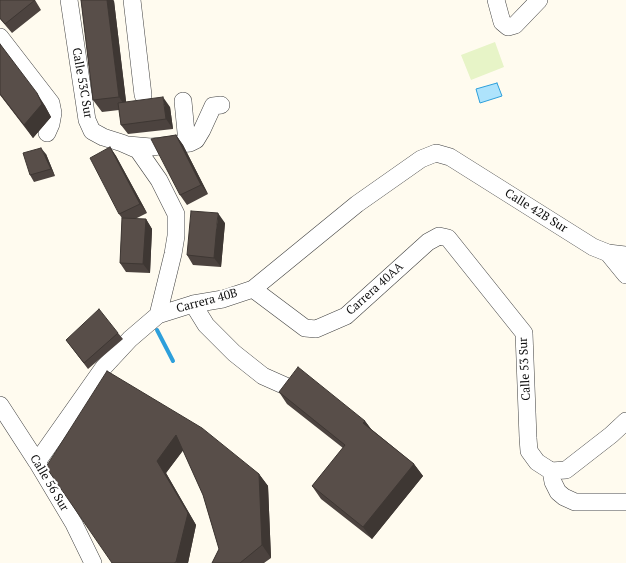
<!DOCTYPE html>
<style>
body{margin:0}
canvas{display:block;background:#fffbef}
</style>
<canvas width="626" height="563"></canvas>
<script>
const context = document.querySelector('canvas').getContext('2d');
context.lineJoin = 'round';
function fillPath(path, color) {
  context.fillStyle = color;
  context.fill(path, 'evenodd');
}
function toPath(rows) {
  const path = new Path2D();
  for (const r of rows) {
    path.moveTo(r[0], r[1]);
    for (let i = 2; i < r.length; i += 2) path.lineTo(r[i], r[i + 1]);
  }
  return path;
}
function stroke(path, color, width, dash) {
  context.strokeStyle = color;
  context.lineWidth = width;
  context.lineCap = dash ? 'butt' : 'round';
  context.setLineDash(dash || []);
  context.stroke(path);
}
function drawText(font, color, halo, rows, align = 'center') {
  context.font = font + ' "PT Serif",serif';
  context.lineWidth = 4;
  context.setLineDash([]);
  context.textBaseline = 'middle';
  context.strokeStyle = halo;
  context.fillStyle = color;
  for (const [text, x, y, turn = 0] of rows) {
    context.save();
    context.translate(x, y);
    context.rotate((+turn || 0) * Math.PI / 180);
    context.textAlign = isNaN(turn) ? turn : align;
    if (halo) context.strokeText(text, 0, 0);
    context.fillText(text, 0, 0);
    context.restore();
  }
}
const pitch = toPath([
 [495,42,504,67,471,80,461,55]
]);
const water = toPath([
 [497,83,502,96,480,103,476,89,497,83]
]);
const stream = toPath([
 [157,330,173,361]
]);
const minor = toPath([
 [69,0,87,120,92,131,103,137,122,143,138,150,159,180,176,214,176,236,173,254,158,315],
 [132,0,143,95],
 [496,0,502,22,508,27,515,25,539,0],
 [0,37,51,103,53,113,51,124,47,133],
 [183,101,187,143],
 [128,145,151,147,190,143,196,140,202,130,213,106,221,105],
 [608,253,626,275],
 [253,289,305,328,316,329,346,316,428,242,439,236,448,238,524,333,528,438,529,451,537,462,551,471,566,470,611,435,626,421],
 [193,304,206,325,234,353,263,376,290,388],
 [0,405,37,462,74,524,93,563],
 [37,462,104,367,130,339,158,315,193,304,223,299,253,289,357,204,421,159,436,153,450,157,593,247,608,253,626,255],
 [551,471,553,482,558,492,564,497,575,502,626,502]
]);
const wall = toPath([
 [0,0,35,0,41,10,12,33,0,19],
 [81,0,113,0,114,1,126,102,170,107,173,129,128,134,121,125,119,110,102,112,93,100],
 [0,44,45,106,51,117,33,138,0,95],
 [176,135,183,145,208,194,187,205,180,195],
 [110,147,116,156,147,213,135,219,146,219,152,229,150,273,126,272,120,263,122,218,119,214],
 [46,154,55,176,34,182,30,175],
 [225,223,221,267,193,265,187,255],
 [118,333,123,339,88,369,66,340],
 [107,371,259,474,268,486,271,558,264,563,212,563,219,549,203,495,183,450,166,473,196,525,188,563,112,563],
 [279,392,365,421,371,429,414,464,423,476,372,539,321,499,312,486,343,448,287,404]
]);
const shadedWall = toPath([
 [107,0,113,0,114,1,127,109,119,97],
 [37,93,45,106,51,117,33,138,24,125],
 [163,97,170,107,173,129,166,119],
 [176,135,183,145,208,194,201,185],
 [110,147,116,156,147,213,140,204],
 [41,148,46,154,55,176,51,169],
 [218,213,225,223,221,267,214,258],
 [146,219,152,229,150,273,143,264],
 [365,421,374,433,363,423],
 [176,435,185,448,166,473,196,525,188,563,177,563,176,562,157,461],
 [414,464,423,476,372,539,363,527],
 [259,474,268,486,271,558,262,545]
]);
const building = toPath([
 [0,0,35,0,5,24,0,18,0,0],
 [81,0,107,0,119,97,93,100,81,0],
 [0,44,37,93,42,104,24,125,0,94,0,44],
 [163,97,166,119,121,125,118,103,163,97],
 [176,135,201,185,180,195,151,139,176,135],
 [110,147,140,204,119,214,90,158,110,147],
 [41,148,51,169,30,175,23,153,41,148],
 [191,211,218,213,214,258,187,255,191,211],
 [122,218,146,219,143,264,120,263,122,218],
 [99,309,118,333,84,363,66,340,99,309],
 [298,367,365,421,363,423,414,464,363,527,312,486,345,445,279,392,298,367],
 [107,371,202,428,259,474,262,545,240,563,212,563,219,549,203,495,176,435,157,461,188,513,176,562,174,563,112,563,46,467,107,371]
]);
const streetNames = [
 ["Calle 53C Sur",82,83,80],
 ["Calle 42B Sur",536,211,32],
 ["Carrera 40AA",375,289,-42],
 ["Carrera 40B",207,301,-15],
 ["Calle 53 Sur",525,369,-93],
 ["Calle 56 Sur",49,483,59]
];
fillPath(pitch, '#e7f4c7');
fillPath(water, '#aee3fc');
stroke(water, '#2d9fdb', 1);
stroke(stream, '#2d9fdb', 4);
stroke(minor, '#414141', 18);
stroke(minor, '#fff', 17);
fillPath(wall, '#4c433f');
fillPath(shadedWall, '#3e3733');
fillPath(building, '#584e49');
stroke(building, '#3e3733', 1);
drawText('12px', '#0e0e0e', '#fff', streetNames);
</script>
